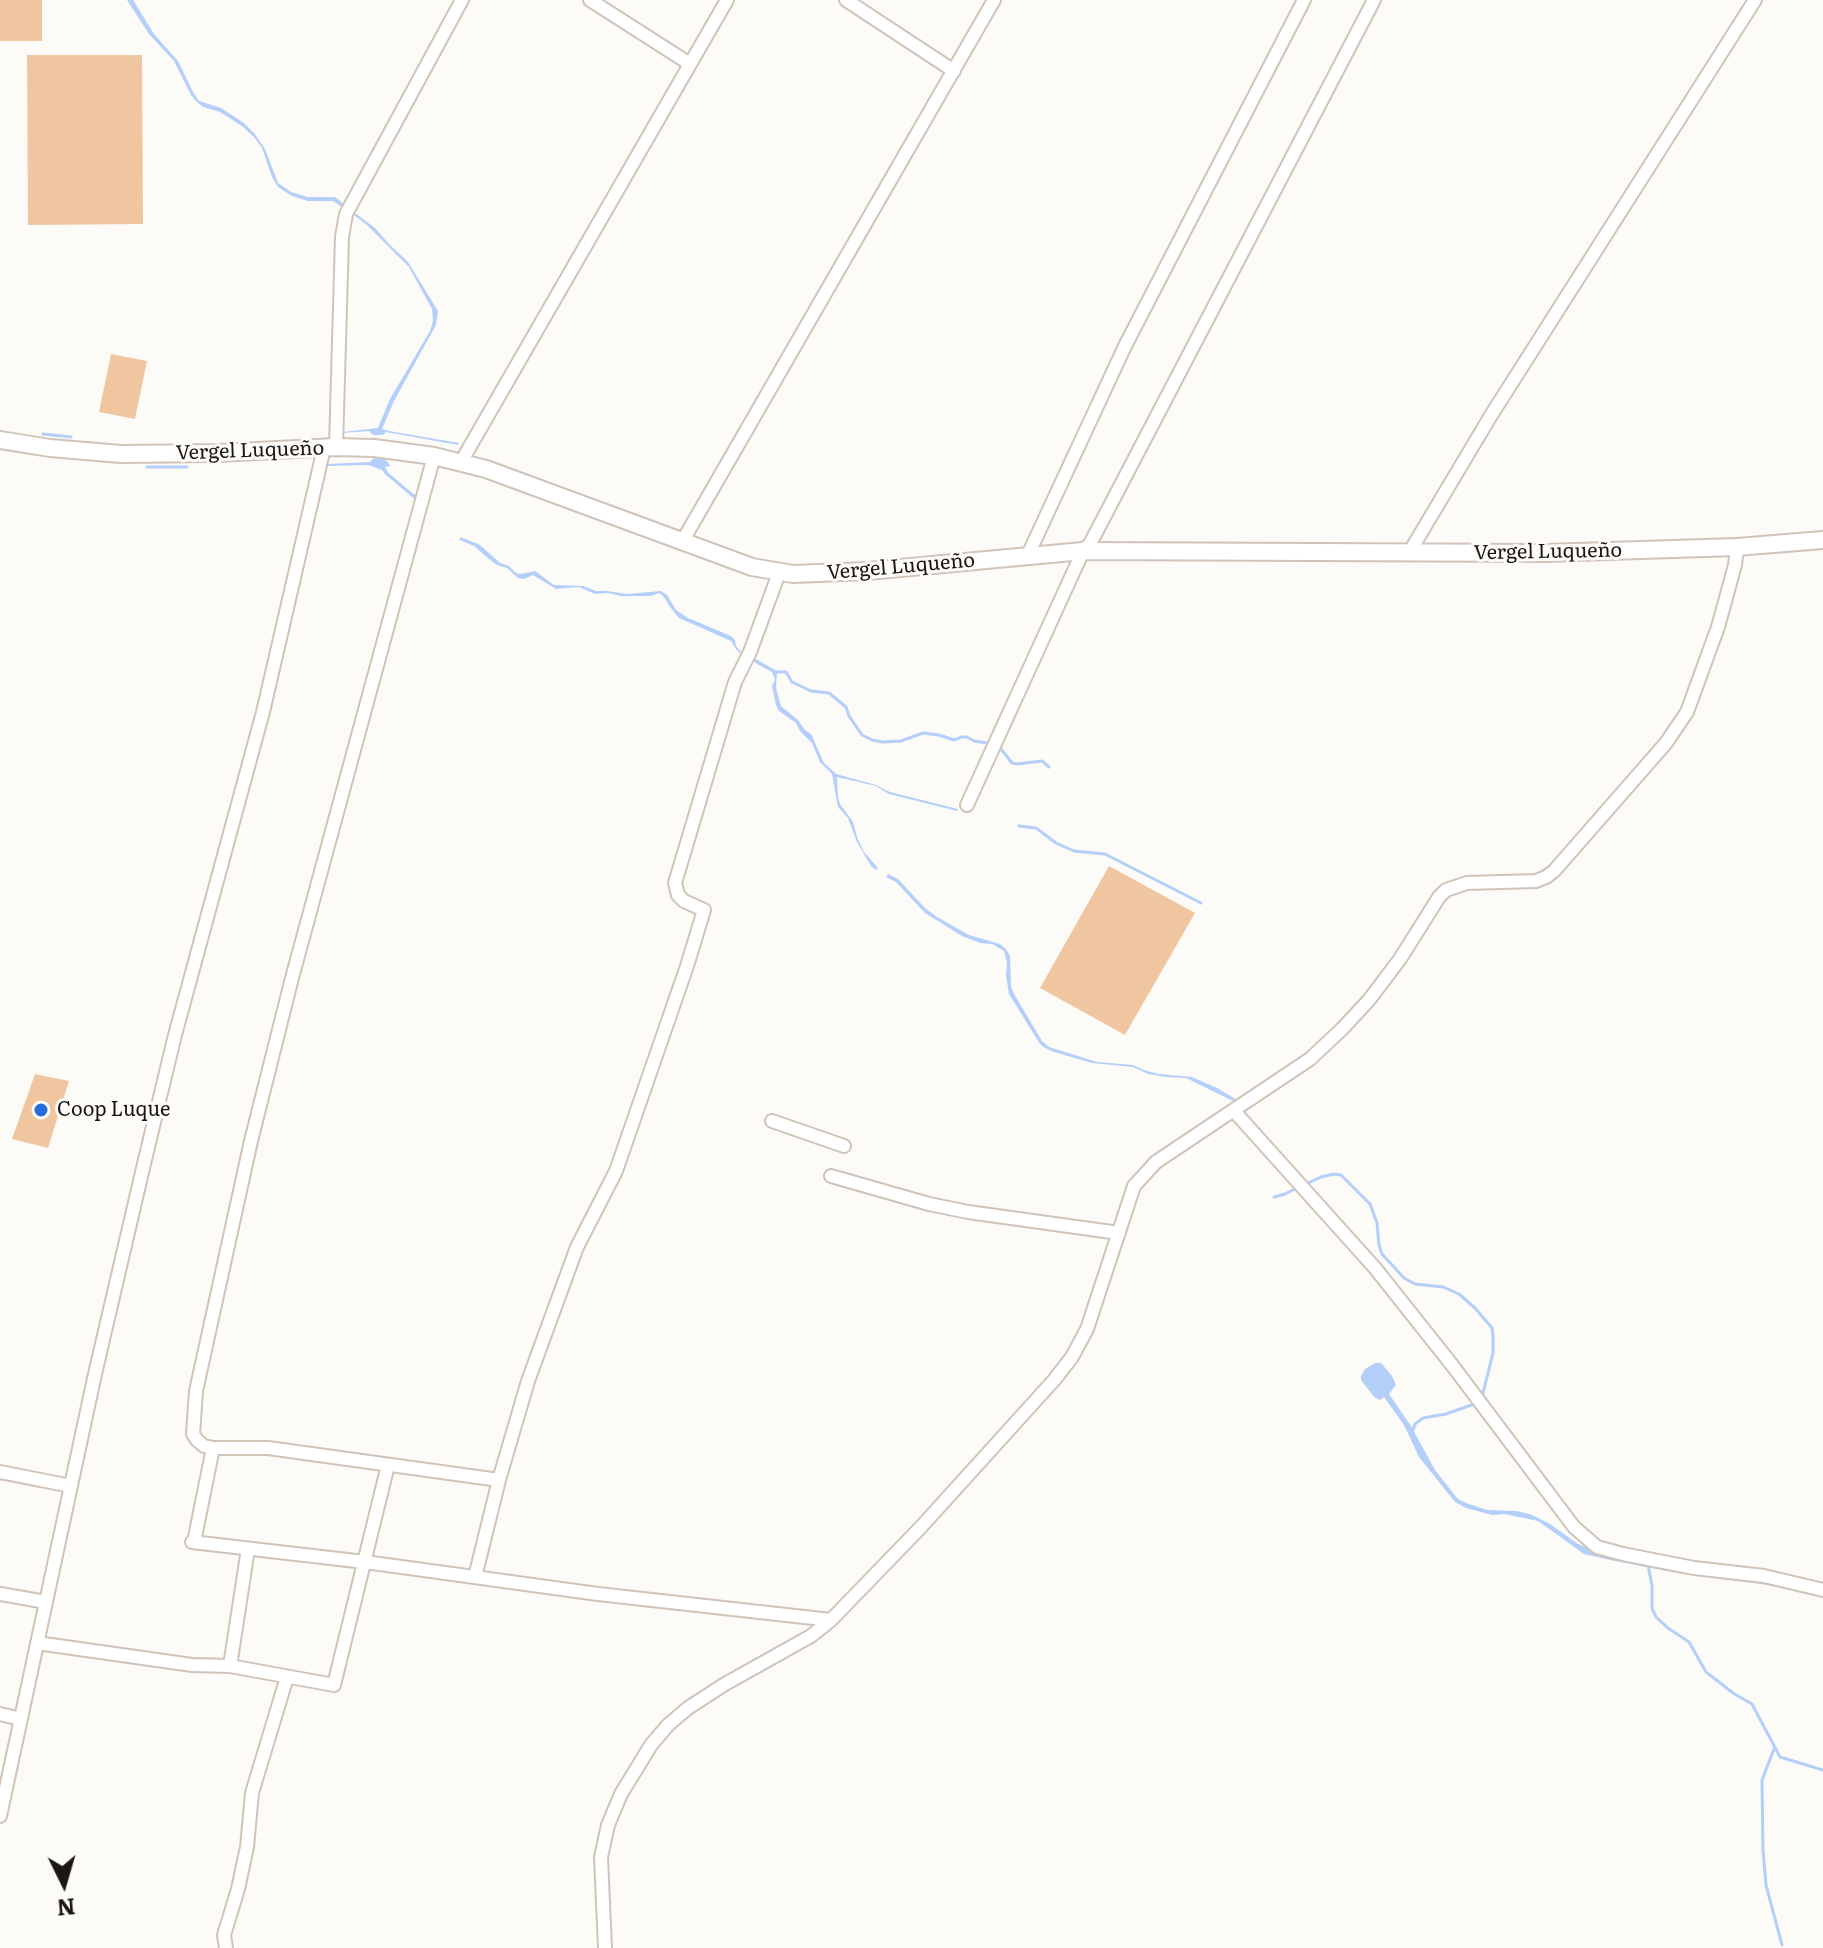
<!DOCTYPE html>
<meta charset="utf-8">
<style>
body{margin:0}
#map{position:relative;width:1823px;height:1948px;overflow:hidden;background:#fdfbf8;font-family:Literata,serif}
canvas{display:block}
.north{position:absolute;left:24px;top:1844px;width:80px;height:80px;-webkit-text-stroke:6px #fdfbf8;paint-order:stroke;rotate:175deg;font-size:22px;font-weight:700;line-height:32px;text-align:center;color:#1a1612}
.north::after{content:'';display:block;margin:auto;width:28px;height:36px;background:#1a1612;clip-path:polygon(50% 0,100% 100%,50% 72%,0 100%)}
</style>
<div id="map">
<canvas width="1823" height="1948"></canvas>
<div class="north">N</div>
</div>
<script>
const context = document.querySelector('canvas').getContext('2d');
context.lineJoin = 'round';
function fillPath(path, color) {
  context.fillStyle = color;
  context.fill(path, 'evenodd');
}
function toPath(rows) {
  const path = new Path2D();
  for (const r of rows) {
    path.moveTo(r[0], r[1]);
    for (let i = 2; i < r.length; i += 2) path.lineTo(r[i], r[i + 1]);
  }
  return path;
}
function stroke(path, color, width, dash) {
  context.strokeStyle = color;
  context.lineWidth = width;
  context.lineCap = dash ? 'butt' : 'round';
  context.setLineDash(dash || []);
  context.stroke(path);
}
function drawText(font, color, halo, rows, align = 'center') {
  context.font = font + ' Literata,serif';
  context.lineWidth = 6;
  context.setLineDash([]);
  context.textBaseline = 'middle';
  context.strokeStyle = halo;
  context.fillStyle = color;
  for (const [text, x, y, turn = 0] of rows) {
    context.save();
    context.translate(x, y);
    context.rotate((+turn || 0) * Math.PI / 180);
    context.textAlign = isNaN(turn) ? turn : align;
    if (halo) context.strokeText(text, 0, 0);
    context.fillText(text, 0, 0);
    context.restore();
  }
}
const green = toPath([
 [0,0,42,0,42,41,0,41],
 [27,55,142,55,143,224,28,225],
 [111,354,147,361,135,419,99,412],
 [1109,866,1195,913,1125,1035,1040,988],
 [35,1074,69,1081,48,1148,12,1139]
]);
const water = toPath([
 [127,0,133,0,154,34,178,61,193,92,199,101,221,108,244,123,254,133,265,149,278,183,291,192,308,197,335,197,344,204,342,207,333,201,308,201,292,196,278,187,272,177,262,148,254,137,242,126,220,112,203,107,196,101,191,95,174,61,149,34],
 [355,213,375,228,389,244,408,262,438,311,436,325,394,401,382,429,389,431,459,443,458,445,386,432,383,435,373,435,369,431,342,433,342,432,378,428,390,399,430,331,433,321,432,309,409,267,367,225,354,215],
 [374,458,384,459,388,462,390,466,385,467,389,474,387,476,382,470,369,465,328,466,328,464,370,462],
 [473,542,480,545,500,563,509,566,516,573,520,574,535,571,554,585,583,586,596,591,607,591,627,594,661,591,667,595,676,610,688,618,731,636,735,640,736,646,743,654,742,655,736,649,731,641,679,618,670,607,664,597,659,593,651,596,621,596,608,593,595,594,579,587,556,589,533,575,524,579,518,578,507,568,497,565,489,559,473,545],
 [754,658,777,671,776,688,781,706,798,720,805,730,811,734,824,763,836,774,876,785,890,792,958,809,957,811,889,794,876,786,837,777,838,797,840,804,853,822,857,837,864,852,878,868,876,870,871,866,857,842,848,818,838,807,832,774,820,762,812,743,800,731,796,723,779,711,776,705,772,686,775,680,772,672,757,664,753,660],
 [888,874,898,879,925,908,937,917,969,935,1000,944,1006,949,1010,956,1011,986,1014,994,1042,1041,1049,1047,1097,1062,1133,1065,1144,1070,1159,1074,1192,1077,1217,1088,1237,1100,1235,1102,1186,1078,1166,1077,1148,1074,1133,1067,1092,1063,1054,1052,1045,1048,1040,1044,1009,994,1006,976,1007,962,1004,951,992,944,980,943,962,936,938,921,925,913,896,882,886,877],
 [1375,1363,1381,1363,1392,1376,1396,1385,1389,1394,1411,1426,1435,1470,1458,1499,1466,1503,1487,1510,1516,1511,1530,1514,1550,1524,1578,1544,1609,1557,1770,1580,1823,1593,1823,1597,1768,1585,1677,1573,1610,1560,1584,1554,1538,1521,1504,1514,1492,1515,1466,1508,1455,1502,1419,1457,1404,1425,1384,1397,1380,1400,1374,1397,1361,1380,1361,1376,1365,1369],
 [806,1630,691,1698,680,1706,646,1740,659,1725,690,1697]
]);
const stream = toPath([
 [43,434,71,437],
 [147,467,187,467],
 [386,473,417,499],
 [461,539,476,545],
 [776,672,786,672,792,682,811,691,829,693,846,707,849,716,862,735,872,740,883,742,901,741,923,733,939,735,954,740,962,737,967,737,974,741,987,743],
 [1001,749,1012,763,1017,764,1042,761,1049,767],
 [1019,826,1036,828,1056,843,1074,851,1105,854,1201,903],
 [1304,1185,1321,1177,1334,1174,1341,1175,1370,1204,1377,1223,1379,1245,1382,1254,1404,1278,1415,1284,1443,1287,1459,1294,1475,1308,1492,1328,1493,1336,1493,1353,1482,1397],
 [1274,1197,1285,1194,1297,1188],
 [1412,1433,1415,1424,1423,1418,1446,1414,1477,1403],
 [1648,1565,1652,1586,1652,1608,1656,1617,1668,1628,1689,1642,1706,1672,1733,1693,1752,1704,1780,1757,1823,1770],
 [1774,1749,1762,1780,1763,1850,1766,1885,1782,1945]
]);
const minor = toPath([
 [590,0,690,64],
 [846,0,954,71],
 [336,447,342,237,346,214,462,0],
 [434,456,292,978,251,1141,196,1391,193,1434,197,1440,204,1446,213,1448,268,1448,499,1480],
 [461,462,727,0],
 [682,542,994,0],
 [1409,553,1490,417,1755,0],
 [1027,557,1125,346,1304,0],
 [967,805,1083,551,1090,544,1374,0],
 [1234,1111,1375,1268,1452,1365,1574,1527,1597,1547,1623,1554,1694,1568,1764,1576,1823,1590],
 [772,1121,844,1146],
 [831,1176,929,1204,968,1212,1119,1233],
 [0,1472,71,1486],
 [192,1542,365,1562,598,1594,831,1620],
 [194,1542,213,1448],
 [475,1577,499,1480,528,1381,577,1247,616,1171,687,966,704,910,684,901,678,895,675,883,735,682,750,652,779,573],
 [0,1594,46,1602],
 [37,1643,192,1665,230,1666,334,1685,388,1465],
 [230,1666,248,1549],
 [0,1714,21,1719],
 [0,1816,95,1374,143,1168,175,1035,263,712,324,448],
 [226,1948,224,1935,238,1889,247,1847,252,1793,287,1677],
 [605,1948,601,1857,608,1825,621,1794,651,1745,668,1725,688,1708,725,1684,811,1636,831,1620,921,1527,1055,1379,1072,1357,1087,1329,1134,1186,1156,1162,1310,1059,1342,1029,1369,1000,1400,959,1439,897,1446,890,1467,883,1536,881,1546,877,1554,871,1666,743,1687,712,1718,627,1735,565,1737,547]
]);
const major = toPath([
 [0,440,50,448,121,454,218,453,336,447,374,448,434,456,486,469,752,567,793,574,868,571,1083,551,1545,553,1737,547,1823,540]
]);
const markers = [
 [41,1110,8,"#276cd8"]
];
const streetNames = [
 ["Vergel Luqueño",250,451,-2],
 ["Vergel Luqueño",1548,552,-1],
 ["Vergel Luqueño",901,567,-5]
];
const poiNames = [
 ["Coop Luque",57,1110]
];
fillPath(green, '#efc6a0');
fillPath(water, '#b4cff9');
stroke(stream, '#b4cff9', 3);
stroke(minor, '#d0c4b9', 16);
stroke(major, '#d0c4b9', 20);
stroke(minor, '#fff', 12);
stroke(major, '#fff', 16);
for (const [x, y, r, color] of markers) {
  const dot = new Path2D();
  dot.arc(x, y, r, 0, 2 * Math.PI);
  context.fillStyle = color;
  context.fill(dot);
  stroke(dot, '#fdfbf8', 3);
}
drawText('20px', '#1a1612', '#fdfbf8', streetNames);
drawText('20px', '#1a1612', '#fdfbf8', poiNames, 'left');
</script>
